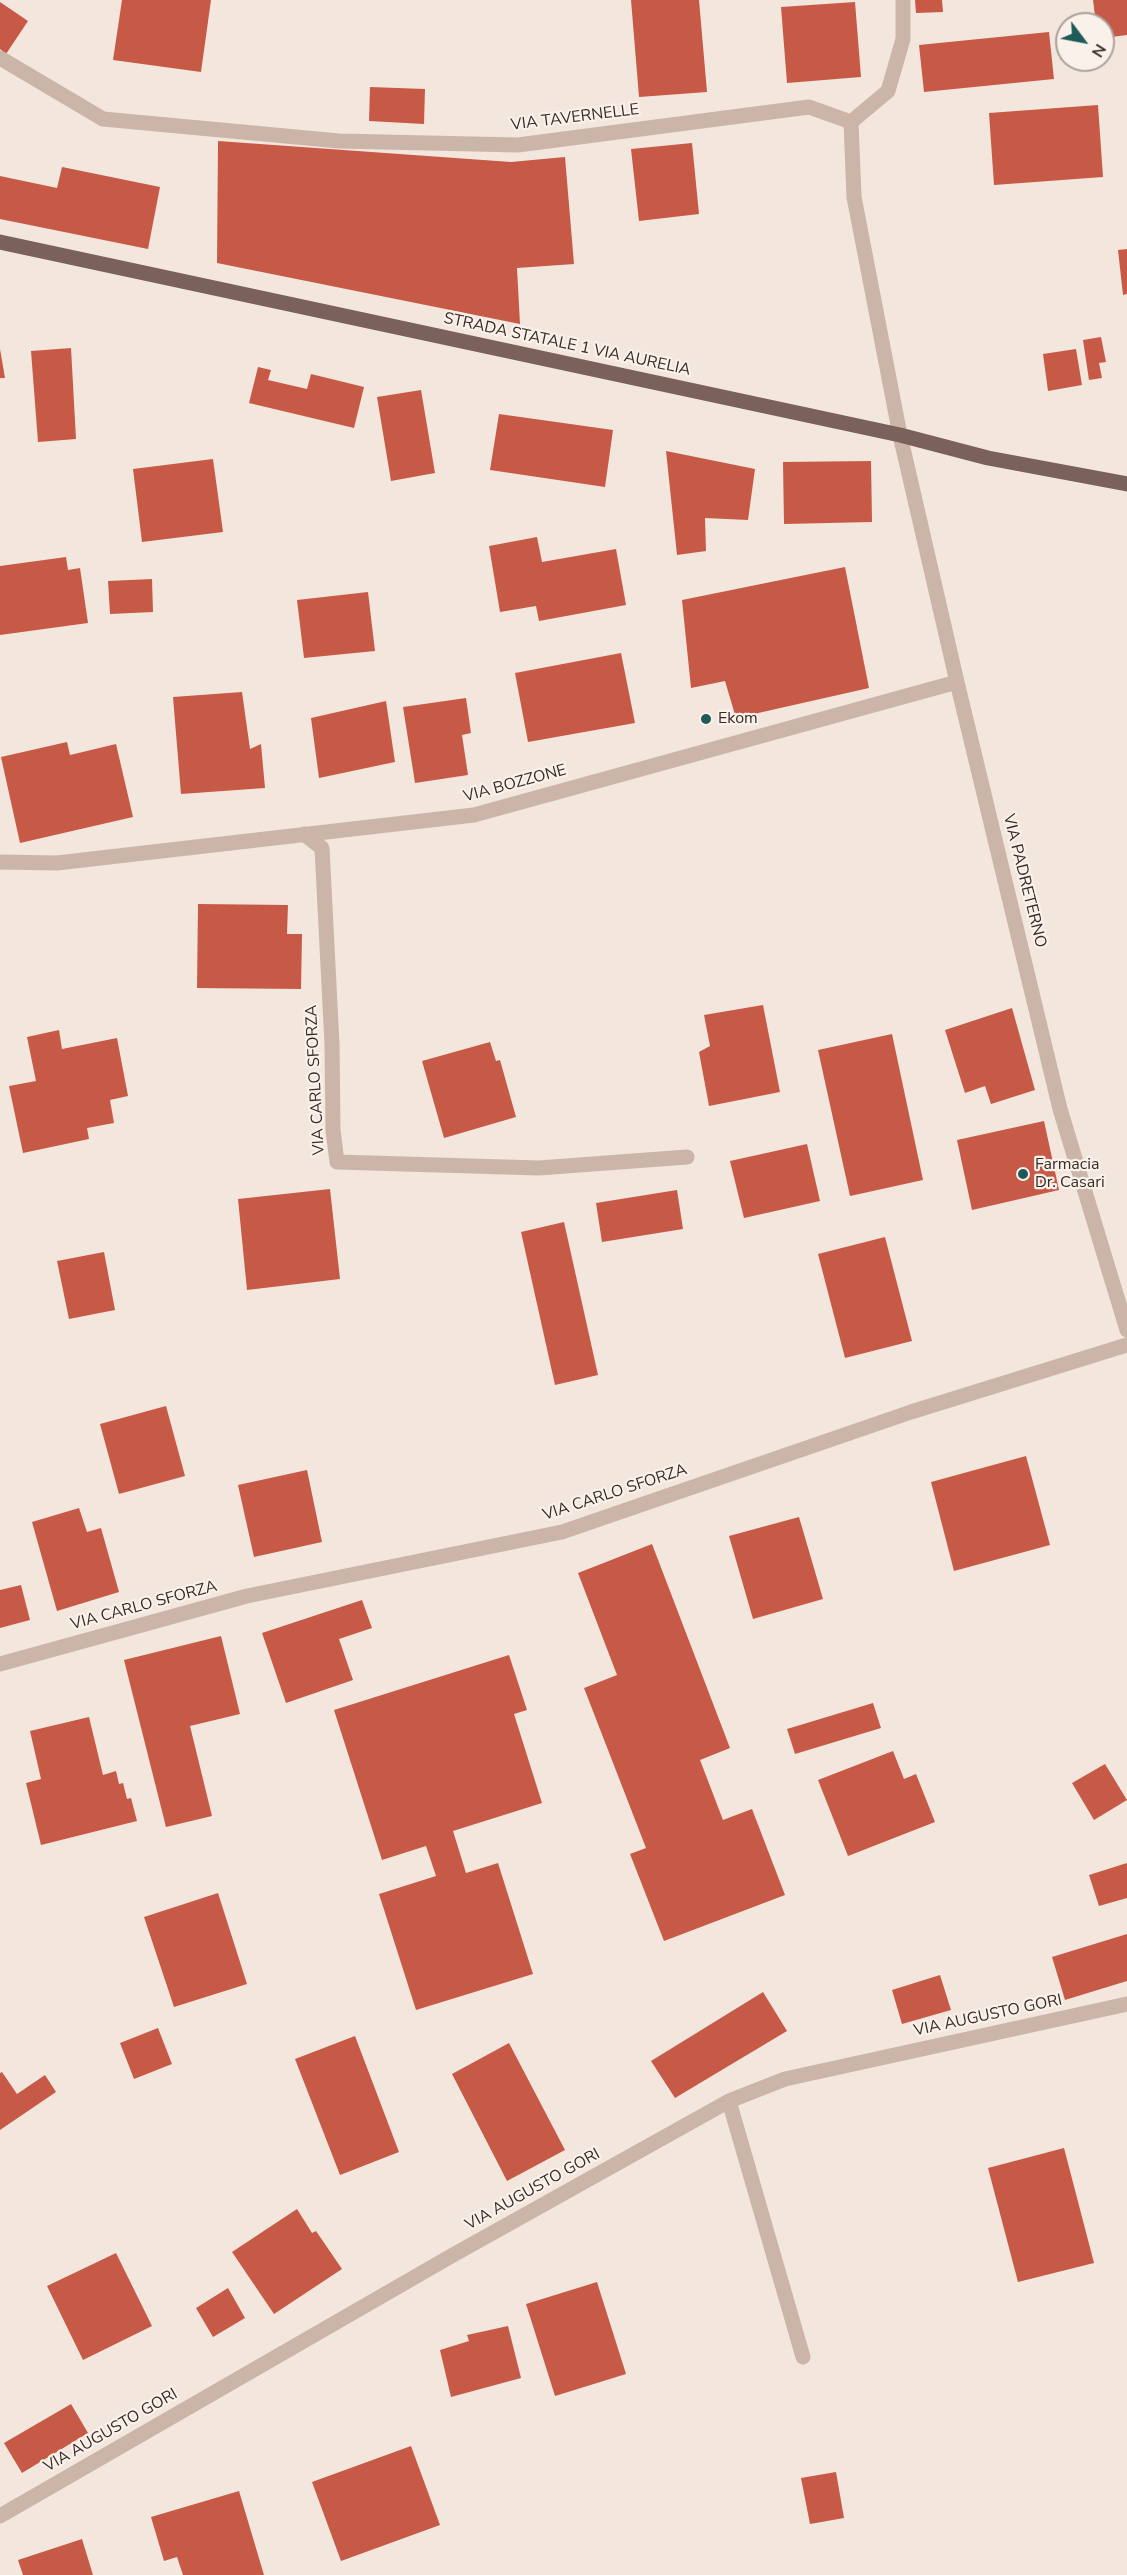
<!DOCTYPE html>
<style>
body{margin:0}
#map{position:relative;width:1127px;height:2575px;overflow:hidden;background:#f3e6dd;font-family:"Nunito Sans",sans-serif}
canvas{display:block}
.north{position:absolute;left:1055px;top:12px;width:60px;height:60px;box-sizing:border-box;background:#faf1ea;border:2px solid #aca29d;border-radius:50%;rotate:122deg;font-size:16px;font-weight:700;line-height:24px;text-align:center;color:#382c29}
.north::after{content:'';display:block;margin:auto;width:21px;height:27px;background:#1e5a58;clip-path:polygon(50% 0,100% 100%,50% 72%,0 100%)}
</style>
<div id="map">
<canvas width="1127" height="2575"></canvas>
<div class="north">N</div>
</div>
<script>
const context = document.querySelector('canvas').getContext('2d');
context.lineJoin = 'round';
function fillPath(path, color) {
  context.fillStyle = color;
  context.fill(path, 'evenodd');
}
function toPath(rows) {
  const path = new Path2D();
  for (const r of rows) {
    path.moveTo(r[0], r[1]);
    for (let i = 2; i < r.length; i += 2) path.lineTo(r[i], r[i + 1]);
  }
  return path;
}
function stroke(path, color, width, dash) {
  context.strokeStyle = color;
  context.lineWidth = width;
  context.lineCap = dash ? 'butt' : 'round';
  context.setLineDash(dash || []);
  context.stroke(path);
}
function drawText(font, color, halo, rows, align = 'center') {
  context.font = font + ' "Nunito Sans",sans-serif';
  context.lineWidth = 4.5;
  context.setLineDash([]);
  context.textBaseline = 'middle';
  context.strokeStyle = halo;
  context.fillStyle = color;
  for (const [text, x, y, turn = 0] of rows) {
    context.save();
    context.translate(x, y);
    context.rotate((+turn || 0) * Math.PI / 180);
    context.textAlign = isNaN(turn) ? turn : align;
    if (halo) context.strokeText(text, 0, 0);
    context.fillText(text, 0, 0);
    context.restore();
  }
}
const building = toPath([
 [122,0,211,0,201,72,113,60],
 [631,0,699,0,707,92,639,97],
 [915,0,942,0,943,12,916,13],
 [1093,0,1127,0,1127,35,1103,38,1103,24,1096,24],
 [0,2,28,21,6,54,0,49],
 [855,2,861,77,787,83,781,7],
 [1049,32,1054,79,924,92,919,45],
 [370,87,425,89,424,124,369,121],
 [1098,105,1103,177,994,185,989,113],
 [218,141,511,162,565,157,574,264,517,268,520,324,217,263],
 [692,143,699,214,639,221,631,149],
 [62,167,160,187,148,249,0,219,0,176,57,188],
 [1127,249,1127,294,1123,295,1118,250],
 [1101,337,1106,362,1099,363,1102,378,1089,380,1083,340],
 [71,348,76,439,38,442,31,351],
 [0,349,5,378,0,378],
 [1076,349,1082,385,1048,391,1043,354],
 [258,367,271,370,268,380,307,389,311,374,364,387,354,428,249,403],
 [421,390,435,473,391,481,377,397],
 [499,414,613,430,605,487,490,470],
 [666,451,755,469,748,520,705,518,706,551,677,555],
 [213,459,223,532,142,542,133,469],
 [871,461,872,522,784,524,783,462],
 [537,537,542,562,616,549,626,605,539,621,536,606,500,612,489,546],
 [66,557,68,570,80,568,88,623,0,635,0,566],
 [845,567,869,688,736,718,725,681,691,688,682,600],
 [152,579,153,612,110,614,108,581],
 [368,592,375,651,304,658,297,600],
 [621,653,635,723,528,742,515,673],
 [242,692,250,749,261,744,265,788,181,794,173,697],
 [466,698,471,733,462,735,468,775,415,783,403,707],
 [386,701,395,762,319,778,311,718],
 [67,742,70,755,116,744,133,817,20,843,1,757],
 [198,904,288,905,287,934,302,934,301,989,197,988],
 [763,1005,780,1092,709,1106,699,1052,710,1046,704,1015],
 [1012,1008,1035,1090,991,1104,985,1086,965,1093,945,1030],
 [59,1030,62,1049,117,1038,128,1096,110,1100,114,1123,87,1128,89,1139,23,1153,9,1086,36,1081,27,1037],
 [892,1034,923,1180,850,1196,818,1050],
 [490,1042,496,1061,500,1060,516,1117,444,1138,422,1061],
 [1044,1121,1059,1190,972,1210,957,1140],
 [807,1144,820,1201,744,1218,730,1161],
 [330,1189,340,1279,247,1290,238,1199],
 [677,1190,683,1229,602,1242,596,1203],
 [564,1222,598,1375,555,1385,521,1232],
 [885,1237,912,1341,845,1358,818,1254],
 [104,1252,115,1310,69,1319,57,1261],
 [166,1406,185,1476,119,1494,100,1424],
 [1026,1456,1050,1545,954,1571,931,1482],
 [307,1470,322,1542,254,1557,238,1485],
 [79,1508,87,1532,101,1528,119,1592,57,1611,32,1522],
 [799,1517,823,1599,753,1619,729,1536],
 [652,1544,730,1748,700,1760,723,1820,752,1809,785,1895,664,1941,630,1854,646,1848,584,1688,617,1675,578,1573],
 [21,1585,30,1620,0,1628,0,1590],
 [362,1600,372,1628,339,1639,353,1680,286,1703,262,1633],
 [221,1636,240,1714,190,1726,212,1816,166,1827,124,1660],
 [509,1655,527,1710,514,1714,542,1803,453,1831,466,1873,498,1863,533,1974,416,2010,379,1894,436,1876,426,1846,382,1860,334,1710],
 [873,1703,881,1728,795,1754,787,1729],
 [89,1717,103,1775,116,1771,119,1784,123,1783,127,1799,131,1798,137,1821,41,1845,26,1783,41,1779,30,1731],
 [893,1751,904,1779,916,1774,935,1822,848,1856,818,1780],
 [1105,1764,1127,1800,1094,1820,1072,1783],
 [1127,1863,1127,1898,1099,1906,1089,1875],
 [218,1893,247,1984,174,2007,144,1917],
 [1127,1934,1127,1981,1065,2000,1052,1957],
 [940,1975,951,2010,902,2024,892,1990],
 [763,1992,787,2031,675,2098,651,2061],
 [158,2028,172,2064,134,2079,120,2043],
 [355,2036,399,2152,340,2175,295,2059],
 [509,2043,565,2150,507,2181,452,2074],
 [2,2072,17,2094,45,2075,56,2092,0,2130,0,2073],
 [1064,2148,1094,2263,1018,2282,988,2168],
 [297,2209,312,2233,316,2231,342,2269,274,2314,232,2252],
 [116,2253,152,2326,83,2360,47,2286],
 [597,2282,626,2374,555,2396,526,2304],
 [228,2288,245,2318,213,2337,196,2308],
 [508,2326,521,2378,451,2397,440,2350,469,2341,467,2335],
 [71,2404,88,2433,22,2473,4,2443],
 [411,2446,440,2525,341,2561,312,2482],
 [836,2472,844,2518,810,2524,801,2478],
 [239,2491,264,2575,183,2575,177,2557,164,2561,151,2517],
 [82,2539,93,2575,23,2575,18,2560]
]);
const minor = toPath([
 [0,58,103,119,339,141,518,145,809,107,851,122,854,197,900,435,957,682,1060,1109,1127,1330],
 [851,122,888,91,903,39,903,0],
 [304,834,322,848,332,1044,333,1130,337,1162,539,1168,687,1157],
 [0,862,57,863,474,815,957,682],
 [0,1664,247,1596,562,1532,911,1412,1127,1345],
 [729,2101,803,2357],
 [0,2516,453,2255,729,2101,785,2079,1127,2004]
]);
const major = toPath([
 [0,242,900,435,988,458,1127,484]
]);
const markers = [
 [706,719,6,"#1e5a58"],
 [1023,1174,6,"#1e5a58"]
];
const streetNames = [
 ["VIA TAVERNELLE",575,118,-7],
 ["STRADA STATALE 1 VIA AURELIA",567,345,12],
 ["VIA BOZZONE",515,784,-15],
 ["VIA PADRETERNO",1024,881,76],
 ["VIA CARLO SFORZA",316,1080,-93],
 ["VIA CARLO SFORZA",615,1493,-18],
 ["VIA CARLO SFORZA",144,1606,-15],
 ["VIA AUGUSTO GORI",988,2016,-12],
 ["VIA AUGUSTO GORI",533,2190,-29],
 ["VIA AUGUSTO GORI",111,2431,-30]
];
const poiNames = [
 ["Ekom",718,719],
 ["Farmacia",1035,1165],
 ["Dr. Casari",1035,1183]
];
fillPath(building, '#c75a47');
stroke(minor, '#cbb5a9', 15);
stroke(major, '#7a615a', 15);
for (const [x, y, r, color] of markers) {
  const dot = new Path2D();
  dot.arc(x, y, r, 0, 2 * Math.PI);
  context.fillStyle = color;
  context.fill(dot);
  stroke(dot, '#faf1ea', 2);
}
drawText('16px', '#382c29', '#faf1ea', streetNames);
drawText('16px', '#382c29', '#faf1ea', poiNames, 'left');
</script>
